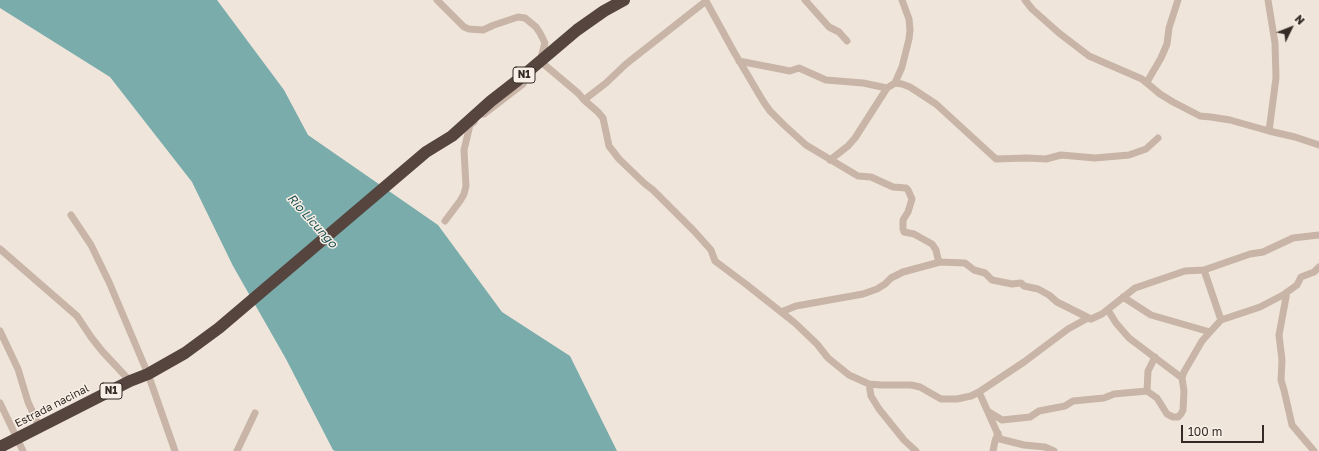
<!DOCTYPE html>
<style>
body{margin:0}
#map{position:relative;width:1319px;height:451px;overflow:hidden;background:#f0e5da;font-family:"Golos Text",sans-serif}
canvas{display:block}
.north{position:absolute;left:1271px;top:8px;width:40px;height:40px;-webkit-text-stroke:3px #f8efe6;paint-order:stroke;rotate:47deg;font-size:11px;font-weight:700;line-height:16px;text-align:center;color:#342b27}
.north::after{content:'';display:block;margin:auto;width:14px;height:18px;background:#342b27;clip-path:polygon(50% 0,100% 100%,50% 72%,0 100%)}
.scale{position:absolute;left:1181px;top:425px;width:83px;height:18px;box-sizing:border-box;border:2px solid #342b27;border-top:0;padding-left:5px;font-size:12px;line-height:14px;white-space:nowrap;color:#342b27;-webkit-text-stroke:3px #f8efe6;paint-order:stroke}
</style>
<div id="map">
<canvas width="1319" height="451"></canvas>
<div class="north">N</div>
<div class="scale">100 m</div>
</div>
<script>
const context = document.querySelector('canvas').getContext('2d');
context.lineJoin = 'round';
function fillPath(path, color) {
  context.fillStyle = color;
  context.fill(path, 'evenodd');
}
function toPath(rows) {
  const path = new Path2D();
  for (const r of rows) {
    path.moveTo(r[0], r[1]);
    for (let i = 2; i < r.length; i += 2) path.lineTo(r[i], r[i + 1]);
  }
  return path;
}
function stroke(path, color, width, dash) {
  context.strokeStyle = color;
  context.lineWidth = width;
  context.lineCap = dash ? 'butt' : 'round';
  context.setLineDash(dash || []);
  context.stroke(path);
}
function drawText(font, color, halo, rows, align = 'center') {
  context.font = font + ' "Golos Text",sans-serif';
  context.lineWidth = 3;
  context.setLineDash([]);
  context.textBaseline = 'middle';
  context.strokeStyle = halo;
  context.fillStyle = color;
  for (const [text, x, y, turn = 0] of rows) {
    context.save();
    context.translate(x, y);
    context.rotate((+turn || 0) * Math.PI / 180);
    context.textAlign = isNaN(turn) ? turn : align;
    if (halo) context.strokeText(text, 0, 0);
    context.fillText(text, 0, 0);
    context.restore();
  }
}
const water = toPath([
 [0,0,217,0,284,90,308,135,438,225,502,312,570,356,617,451,335,451,333,450,286,359,233,266,192,182,110,77,0,8]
]);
const street = toPath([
 [437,0,464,27,469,29,483,30,494,25,518,17,525,18,536,27,540,33,545,43,540,61,578,93,584,100,598,112,603,118,609,146,619,159,644,183,653,190,694,231,711,250,715,261,747,285,795,323,817,344,828,358,849,375,869,384,881,385,911,385,920,387,941,399,957,399,971,396,979,392,1000,439,1024,445,1045,447,1054,451],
 [805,0,829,27,839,32,847,41],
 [1025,0,1032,9,1059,33,1089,56,1142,79,1160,94,1173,102,1200,116,1211,117,1230,120,1269,131,1276,78,1275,43,1268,0],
 [739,61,790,71,799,68,826,80,863,83,887,88],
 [1147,82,1161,58,1167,44,1169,28,1178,0],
 [895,83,902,67,909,39,910,30,909,19,902,0],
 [584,100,606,83,626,64,706,1,734,52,763,101,770,111,784,125,806,145,858,176,871,177,893,187,906,188,908,190,912,199,908,212,903,220,903,229,904,232,914,234,932,244,936,250,938,259,940,262,965,263,974,270,985,273,992,280,1012,284,1021,283,1024,286,1038,289,1049,295,1057,302,1091,319],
 [484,114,523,84],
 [1269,131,1295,137,1319,145],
 [830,160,848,146,855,138,887,88,895,83,902,84,910,87,936,104,996,159,1027,158,1046,159,1061,155,1095,158,1129,155,1146,149,1158,138],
 [71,215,91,245,109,282,148,374,175,451],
 [445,221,460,201,464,194,466,186,464,150,470,125,474,122],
 [0,249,77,316,91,337,102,351,130,381],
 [1204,270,1221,320],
 [1287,292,1279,335,1282,360,1281,380,1284,390,1292,425,1314,451],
 [1123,297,1151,315,1210,332],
 [1108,310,1116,323,1129,338,1182,378],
 [781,312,796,306,863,294,877,289,885,284,891,278,903,272,940,262],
 [0,331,18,369,28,402,39,426],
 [1155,357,1148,371,1147,391,1157,398,1167,414,1173,417,1178,417,1181,414,1183,410,1184,391,1182,378,1184,372,1202,341,1210,332,1221,320,1260,307,1283,295,1297,285,1301,277,1314,272,1319,267],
 [869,384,871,396,879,409,904,440,916,451],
 [979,392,1024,362,1068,329,1088,318,1091,319,1102,314,1135,288,1185,271,1204,270,1250,254,1263,252,1293,238,1319,235],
 [0,403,23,451],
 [989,412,1002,420,1030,417,1039,411,1065,406,1073,401,1104,398,1114,394,1147,391],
 [237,451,255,413],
 [993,451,995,441,998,433]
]);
const highway = toPath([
 [0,447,130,381,148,374,185,353,219,328,426,152,452,136,491,101,518,80,577,30,604,11,624,0]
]);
const shields = [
 [524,75,22],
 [111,391,22]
];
const shieldNames = [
 ["N1",524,75],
 ["N1",111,391]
];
const streetNames = [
 ["Estrada nacinal",52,406,-27]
];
const waterNames = [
 ["Rio Licungo",312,221,48]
];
fillPath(water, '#7aacac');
stroke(street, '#c8b5a7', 7);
stroke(highway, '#55453e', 12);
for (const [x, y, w] of shields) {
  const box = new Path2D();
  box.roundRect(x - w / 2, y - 8, w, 16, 3);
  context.fillStyle = '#f8efe6';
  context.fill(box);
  stroke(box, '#342b27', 1);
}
drawText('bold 10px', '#342b27', null, shieldNames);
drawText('11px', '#342b27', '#f8efe6', streetNames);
drawText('italic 12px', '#1e5254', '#f8efe6', waterNames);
</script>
